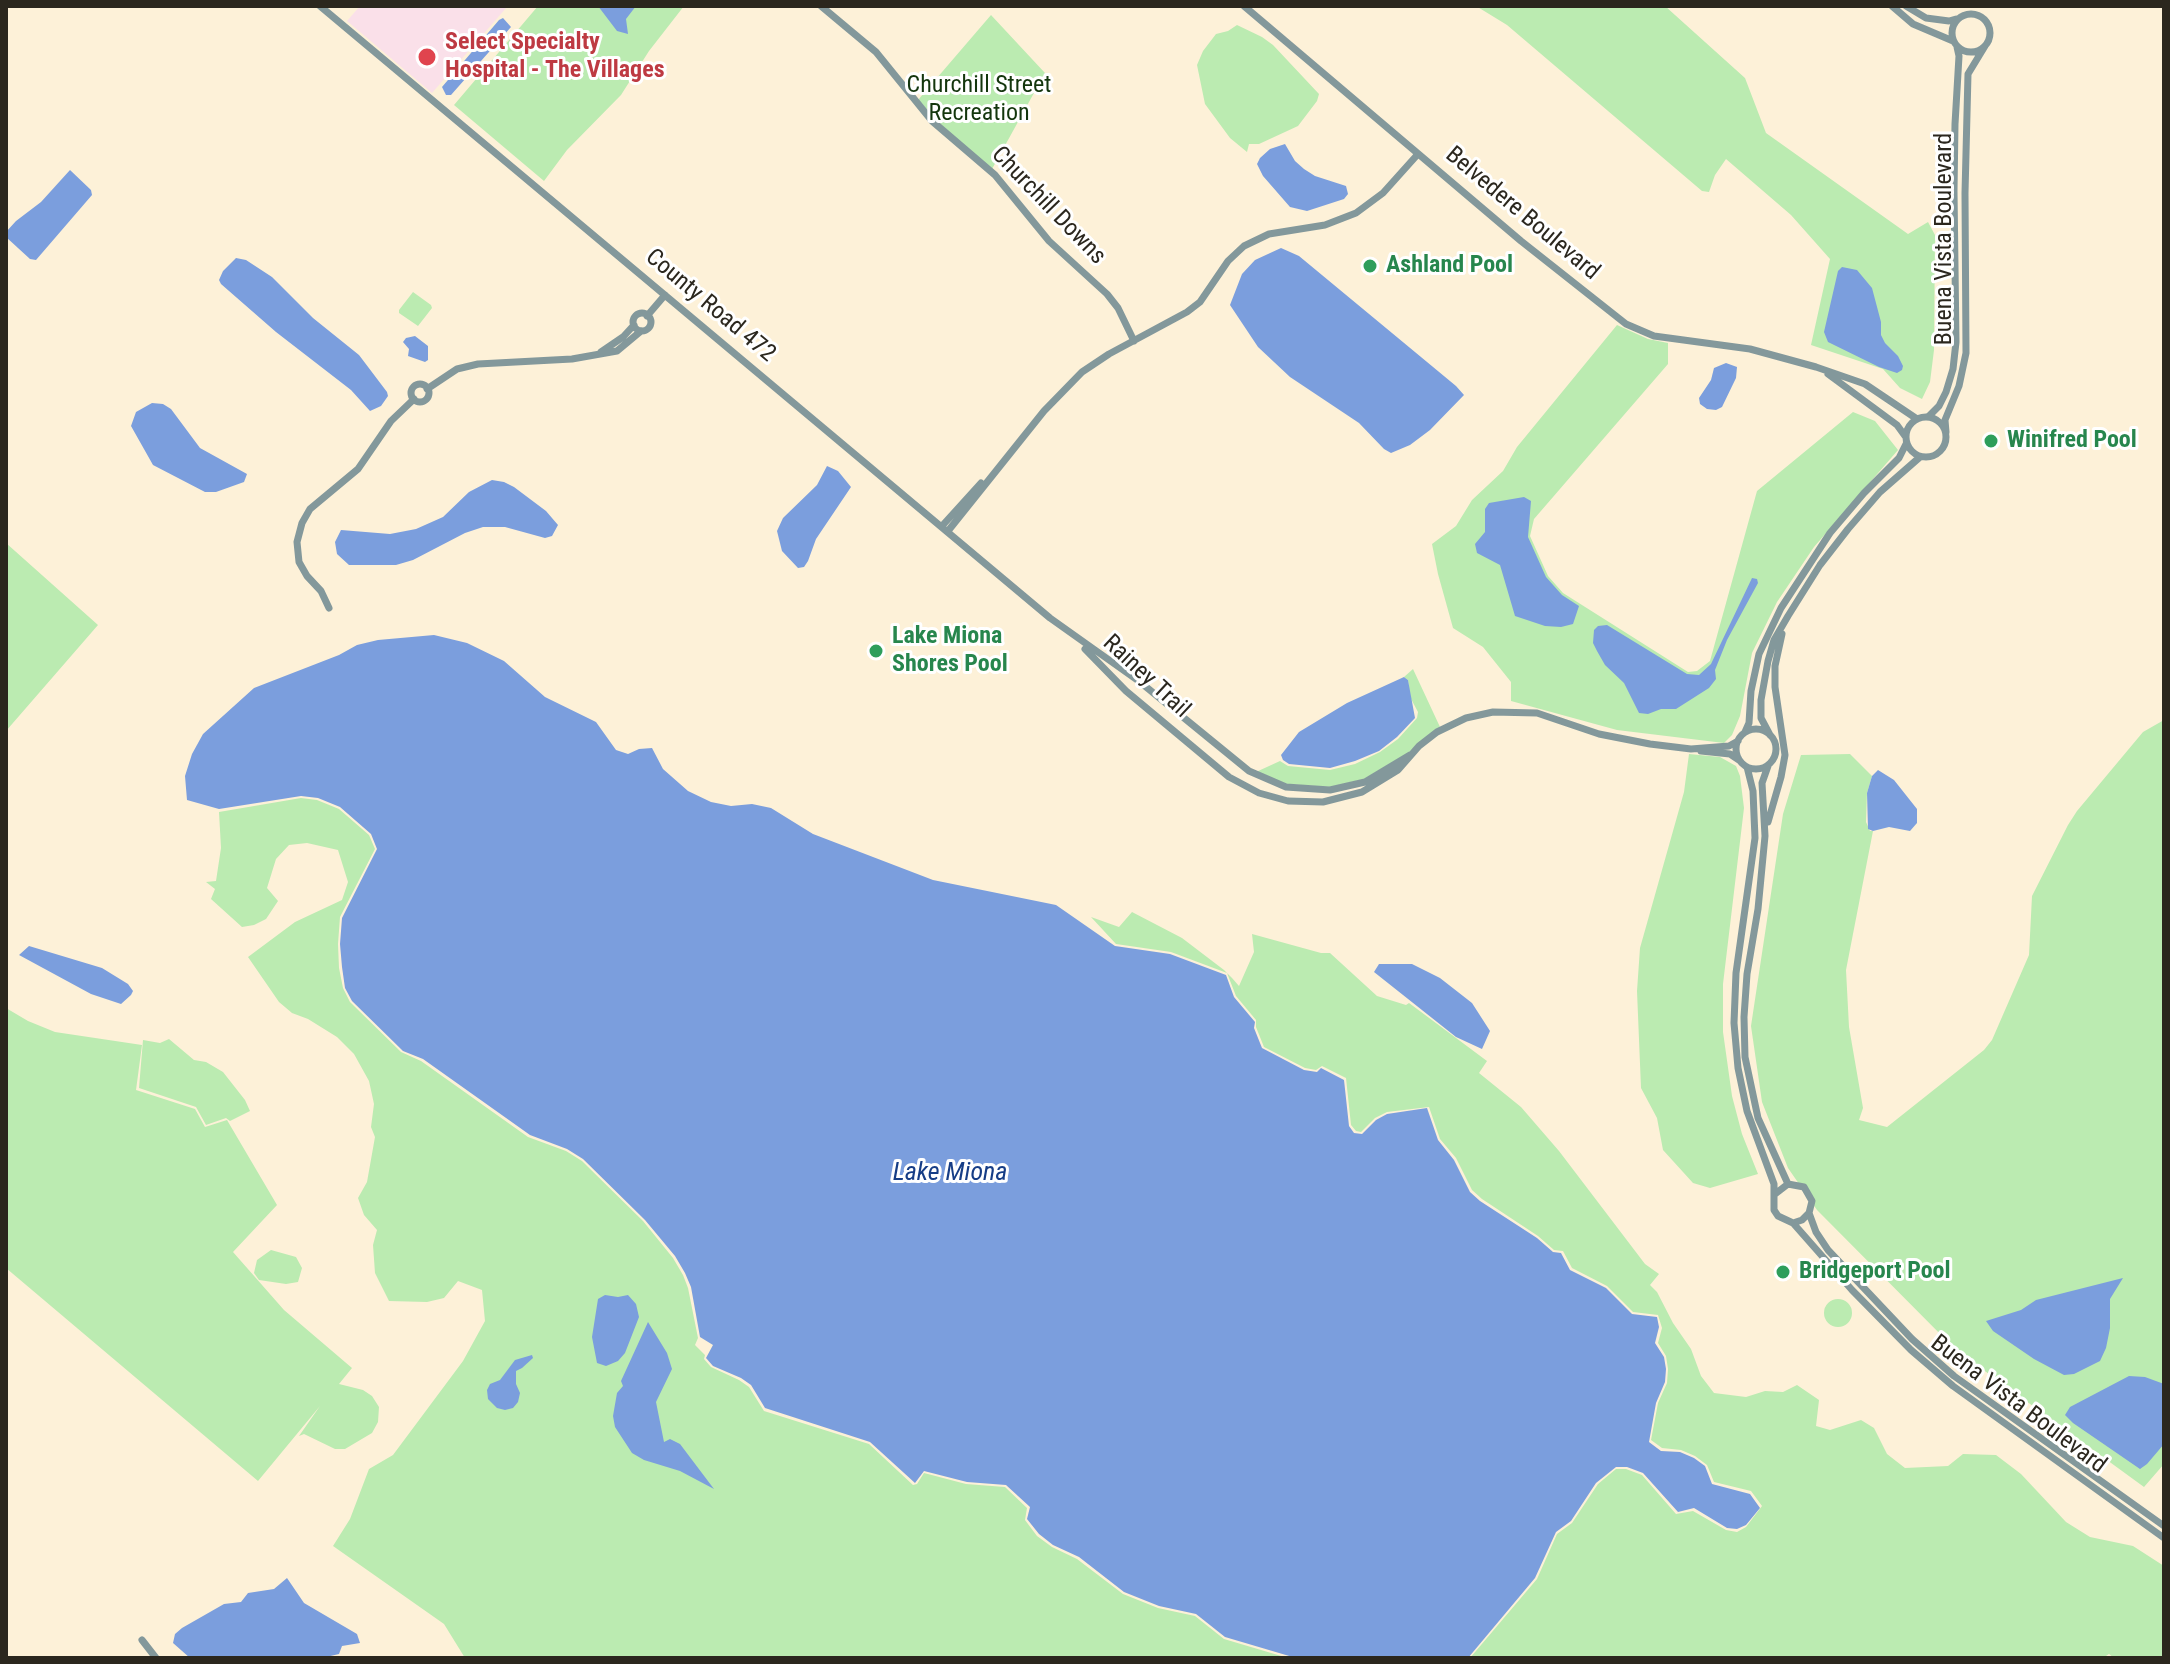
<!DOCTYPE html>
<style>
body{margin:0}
#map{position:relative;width:2170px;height:1664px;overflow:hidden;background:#fdf1d8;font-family:"Roboto Condensed",sans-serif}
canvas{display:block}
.frame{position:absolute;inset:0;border:8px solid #2b271e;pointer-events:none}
</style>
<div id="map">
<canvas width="2170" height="1664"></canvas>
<div class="frame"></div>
</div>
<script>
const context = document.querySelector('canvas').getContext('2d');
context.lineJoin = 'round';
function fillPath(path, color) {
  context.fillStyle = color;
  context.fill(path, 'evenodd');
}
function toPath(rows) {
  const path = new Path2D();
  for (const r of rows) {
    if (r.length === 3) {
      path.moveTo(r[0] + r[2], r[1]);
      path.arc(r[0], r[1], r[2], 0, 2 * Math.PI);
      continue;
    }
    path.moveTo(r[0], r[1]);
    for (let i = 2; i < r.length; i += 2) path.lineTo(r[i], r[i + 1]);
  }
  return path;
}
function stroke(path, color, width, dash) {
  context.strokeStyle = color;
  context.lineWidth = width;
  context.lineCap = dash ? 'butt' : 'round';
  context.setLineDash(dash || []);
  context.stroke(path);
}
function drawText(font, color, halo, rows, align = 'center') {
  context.font = font + ' "Roboto Condensed",sans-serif';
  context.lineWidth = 6;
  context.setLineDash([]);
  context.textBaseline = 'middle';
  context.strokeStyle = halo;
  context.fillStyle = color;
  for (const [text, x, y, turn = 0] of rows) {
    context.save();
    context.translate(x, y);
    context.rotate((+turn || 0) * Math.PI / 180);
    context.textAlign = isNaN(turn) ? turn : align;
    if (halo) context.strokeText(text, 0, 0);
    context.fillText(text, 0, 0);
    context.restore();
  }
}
const medical = toPath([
 [360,6,505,6,507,7,432,93,347,21]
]);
const green = toPath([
 [538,6,684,6,649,51,621,95,567,150,544,181,454,105],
 [1476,6,1665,6,1745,78,1766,133,1908,234,1928,222,1935,235,1934,350,1930,382,1922,399,1900,388,1883,369,1811,345,1830,259,1791,215,1726,159,1715,175,1709,192,1702,191,1507,25],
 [991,15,1045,73,992,169,950,134,918,100],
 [1237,25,1262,37,1273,45,1319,94,1317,101,1298,126,1259,144,1249,144,1247,152,1230,138,1205,104,1197,65,1203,51,1216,34,1228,31],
 [413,292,431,305,432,308,418,326,399,313,399,310],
 [1617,325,1648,339,1668,343,1668,364,1534,519,1530,536,1548,576,1563,593,1688,672,1697,671,1710,661,1757,491,1853,412,1875,421,1898,450,1814,547,1777,602,1752,653,1740,716,1732,735,1724,743,1617,730,1511,701,1511,682,1483,647,1453,628,1438,574,1432,544,1456,526,1472,500,1503,471,1517,447],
 [6,543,98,625,6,731],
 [1413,669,1440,727,1408,753,1364,779,1330,787,1287,784,1256,772,1280,761,1288,766,1330,770,1355,764,1380,752,1398,739,1417,718,1418,712,1410,697,1408,680,1404,677],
 [2164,720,2164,1464,2144,1487,1956,1350,1817,1210,1788,1168,1762,1102,1751,1026,1783,814,1801,755,1850,754,1872,776,1867,793,1866,822,1870,831,1873,831,1846,970,1849,1027,1863,1108,1859,1120,1887,1127,1984,1050,1992,1040,2029,955,2032,896,2068,825,2077,811,2143,732],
 [1689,754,1720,757,1736,766,1740,776,1744,808,1723,984,1723,1032,1732,1096,1742,1134,1758,1174,1710,1188,1693,1183,1663,1150,1657,1118,1641,1088,1637,991,1640,948,1684,792],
 [301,798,317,800,339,809,369,835,375,849,340,917,338,944,339,968,343,988,350,1002,401,1052,421,1061,528,1137,566,1151,582,1161,643,1221,673,1258,683,1275,688,1288,698,1338,695,1345,705,1355,704,1359,711,1367,739,1380,749,1387,764,1411,869,1444,913,1485,917,1484,924,1473,966,1484,1005,1487,1027,1508,1025,1520,1037,1536,1052,1547,1077,1559,1123,1594,1158,1608,1195,1616,1224,1639,1288,1658,465,1658,444,1624,333,1546,350,1519,369,1469,393,1455,463,1361,485,1321,482,1290,458,1281,444,1298,427,1302,389,1301,375,1273,373,1245,377,1230,364,1215,358,1198,367,1182,375,1137,371,1127,374,1104,369,1081,354,1054,337,1037,308,1019,292,1013,279,1002,248,957,295,922,342,900,348,882,338,850,307,843,289,845,276,859,267,888,278,901,266,919,254,925,242,927,211,899,215,889,206,882,216,881,221,848,219,812],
 [1132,912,1182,938,1224,970,1232,978,1239,986,1254,952,1252,934,1321,953,1330,953,1377,996,1406,1005,1409,1003,1487,1061,1479,1073,1521,1107,1559,1151,1645,1264,1659,1274,1650,1285,1657,1292,1673,1323,1691,1349,1701,1376,1714,1393,1746,1397,1765,1391,1783,1392,1797,1385,1819,1400,1816,1426,1830,1430,1861,1420,1874,1428,1887,1454,1905,1468,1948,1466,1963,1454,1996,1455,2021,1474,2066,1522,2090,1537,2133,1546,2164,1566,2164,1658,2114,1658,2109,1654,2103,1658,1470,1658,1537,1579,1557,1534,1572,1523,1598,1484,1616,1469,1626,1469,1642,1475,1676,1514,1693,1511,1726,1530,1737,1532,1746,1527,1762,1506,1751,1491,1714,1482,1707,1465,1695,1456,1681,1450,1662,1448,1651,1440,1658,1403,1667,1383,1668,1369,1666,1356,1658,1343,1662,1328,1658,1315,1633,1312,1607,1286,1572,1268,1563,1251,1554,1250,1538,1236,1482,1199,1472,1190,1456,1158,1440,1139,1429,1107,1387,1112,1375,1118,1361,1132,1356,1131,1351,1125,1346,1078,1322,1066,1316,1070,1305,1068,1264,1047,1256,1027,1256,1020,1236,996,1227,973,1171,952,1116,944,1091,917,1119,927],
 [6,1008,28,1021,55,1032,142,1045,136,1090,195,1109,205,1127,227,1120,277,1205,233,1252,284,1310,352,1368,339,1384,363,1390,372,1396,379,1407,378,1422,372,1433,345,1449,335,1449,304,1434,299,1436,320,1406,258,1481,6,1268],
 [169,1039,194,1060,206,1062,223,1072,245,1100,250,1111,230,1121,226,1118,206,1125,196,1107,139,1088,143,1040,160,1043],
 [271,1250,296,1257,302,1268,298,1282,286,1284,259,1280,254,1273,257,1260],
 [1838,1313,14]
]);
const water = toPath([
 [598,6,636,6,626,19,628,34,617,31],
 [503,18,511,27,451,95,446,95,442,87,499,20],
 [1285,144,1295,161,1304,169,1315,176,1346,186,1348,194,1344,199,1307,211,1290,207,1263,176,1257,164,1260,158,1270,149],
 [70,170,91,190,92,195,36,260,30,259,6,237,6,232,16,221,41,202],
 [1281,248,1299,256,1456,386,1464,395,1430,430,1410,445,1391,453,1384,449,1359,423,1290,377,1258,347,1230,305,1242,274,1255,260],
 [236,258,246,260,272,277,313,318,359,355,387,392,388,396,381,406,370,411,351,390,276,332,221,284,219,280,223,271],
 [1842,267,1857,270,1872,288,1881,322,1881,335,1885,343,1898,356,1903,366,1902,370,1897,373,1879,367,1828,342,1824,332,1838,271],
 [415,336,428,346,428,360,425,362,408,356,409,349,403,342,406,338],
 [1726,363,1737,367,1736,378,1722,407,1716,410,1707,409,1700,404,1699,398,1711,380,1714,368],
 [152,403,163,404,171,409,200,448,247,474,244,482,216,492,205,492,153,465,131,426,136,412],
 [827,466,838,471,851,487,816,539,808,561,804,567,798,568,782,551,777,531,783,518,817,485],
 [492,480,504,482,514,487,546,511,558,525,552,536,545,538,505,527,483,527,465,533,413,560,396,565,349,565,337,554,335,542,341,530,390,534,416,529,443,517,469,492],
 [1524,497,1531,501,1528,537,1546,577,1562,595,1579,606,1573,624,1561,627,1545,626,1515,616,1500,565,1477,553,1475,544,1485,532,1485,509,1489,503],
 [1752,578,1757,579,1758,583,1727,640,1715,670,1716,679,1709,688,1676,709,1661,709,1648,714,1639,713,1624,683,1605,665,1597,651,1593,643,1594,630,1598,626,1607,625,1687,674,1699,675,1711,664],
 [434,635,467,643,504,661,545,697,596,722,616,750,628,754,639,749,652,748,663,769,688,791,711,802,731,806,752,804,771,808,813,834,933,880,1056,905,1115,946,1170,954,1226,975,1234,997,1255,1022,1254,1028,1262,1048,1304,1070,1317,1072,1321,1068,1344,1080,1349,1126,1354,1133,1362,1134,1376,1120,1387,1114,1427,1108,1438,1140,1454,1160,1470,1192,1480,1201,1537,1238,1553,1252,1561,1253,1570,1270,1606,1288,1632,1314,1657,1317,1659,1327,1655,1343,1664,1357,1666,1369,1665,1382,1656,1403,1649,1442,1661,1451,1680,1452,1694,1458,1705,1466,1712,1484,1750,1494,1760,1508,1746,1525,1737,1529,1727,1528,1694,1508,1678,1512,1643,1473,1627,1467,1616,1467,1596,1483,1571,1521,1556,1532,1535,1578,1468,1658,1296,1658,1225,1637,1196,1614,1159,1606,1124,1592,1079,1557,1053,1545,1039,1534,1027,1519,1030,1507,1006,1485,967,1482,924,1471,915,1483,870,1442,765,1408,751,1385,741,1378,713,1366,706,1358,713,1345,700,1337,691,1287,685,1273,675,1256,645,1220,583,1159,567,1149,530,1135,423,1059,403,1051,352,1001,345,988,342,967,340,944,342,918,377,849,371,834,340,807,318,798,301,796,219,809,187,800,185,776,192,754,203,734,254,688,339,655,357,645,378,640],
 [1404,677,1408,680,1415,718,1397,737,1379,751,1355,761,1330,768,1289,764,1283,760,1281,755,1299,732,1347,703],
 [1878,770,1894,780,1917,809,1917,823,1910,831,1889,827,1873,831,1868,829,1867,793,1872,776],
 [29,946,102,968,128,984,133,991,131,995,121,1004,91,994,19,955],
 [1379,964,1412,964,1440,978,1472,1003,1490,1031,1482,1049,1456,1037,1374,972],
 [2123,1278,2110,1299,2110,1328,2106,1348,2100,1361,2074,1374,2064,1375,2034,1359,1993,1331,1986,1321,2021,1310,2036,1300],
 [605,1295,618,1297,628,1295,636,1304,639,1317,625,1353,618,1361,606,1366,597,1363,592,1337,598,1299],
 [648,1322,667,1353,672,1369,656,1402,664,1442,670,1439,680,1444,714,1489,680,1471,644,1460,632,1453,615,1427,613,1416,617,1393,623,1386,621,1381],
 [532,1355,533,1358,522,1368,516,1371,516,1384,520,1393,518,1402,513,1408,505,1410,497,1408,488,1399,487,1390,490,1384,500,1380,515,1360],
 [2129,1376,2145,1377,2164,1384,2164,1444,2147,1464,2140,1469,2073,1423,2065,1415,2070,1407],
 [287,1578,304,1603,357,1634,360,1643,342,1646,339,1654,322,1658,190,1658,173,1643,175,1634,182,1628,224,1604,241,1602,248,1593,274,1589]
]);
const secondary = toPath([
 [320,6,1050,618,1140,682,1249,771,1286,787,1330,790,1365,782,1410,755],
 [821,6,876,52,932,121,995,175,1049,241,1107,294,1118,308,1134,341],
 [1244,6,1521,241,1626,324,1654,336,1750,349,1816,367,1865,384,1917,419],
 [1892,6,1913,24,1953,41],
 [1906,6,1926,18,1949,21,1956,19],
 [1971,33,19],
 [642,322,9],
 [647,316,665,295],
 [601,352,623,337,634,325],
 [1828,374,1897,425,1905,436],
 [420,393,9],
 [427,389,457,369,478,364,572,359,617,351,641,331],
 [1926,437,20],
 [1928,417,1939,406,1946,392,1953,369,1956,342,1954,191,1955,124,1959,56,1957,47],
 [1946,432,1945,420,1959,386,1966,353,1965,193,1968,74,1985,46],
 [942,526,981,483],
 [948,531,1044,411,1082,372,1109,354,1187,312,1200,302,1228,261,1244,246,1269,234,1325,225,1356,213,1383,193,1418,154],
 [329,608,321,591,307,576,299,562,297,542,302,523,310,509,358,469,391,421,414,399],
 [1085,649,1126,691,1229,777,1259,793,1288,801,1323,802,1362,792,1398,770,1419,746,1437,732,1466,718,1493,712,1537,713,1599,734,1650,744,1691,749,1729,746,1738,741],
 [1756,749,20],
 [1745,732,1749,723,1751,691,1759,654,1781,608,1830,533,1864,493,1899,458,1906,444],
 [1770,735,1761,718,1761,700,1768,661,1774,640,1788,616,1820,565,1848,529,1880,492,1920,457],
 [1701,751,1730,754,1739,760],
 [1768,766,1762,783,1765,836,1758,909,1747,974,1744,1017,1745,1057,1758,1118,1788,1184],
 [1747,767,1753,791,1755,838,1736,973,1734,1023,1738,1068,1747,1111,1774,1184,1774,1210,1778,1216,1793,1223,1802,1220,1809,1213,1812,1201,1804,1187,1788,1184,1775,1194],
 [1768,822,1781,777,1785,755,1775,687,1775,666,1782,634],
 [1809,1213,1816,1232,1828,1250,1912,1339,1954,1376,2164,1526],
 [1793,1223,1852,1290,1911,1350,1953,1386,2164,1538],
 [142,1640,156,1658]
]);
const markers = [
 [427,57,10,"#e0444e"],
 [1370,266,8,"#2e9e5b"],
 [1991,441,8,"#2e9e5b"],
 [876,651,8,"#2e9e5b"],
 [1783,1272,8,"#2e9e5b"]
];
const healthNames = [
 ["Select Specialty",445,43],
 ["Hospital - The Villages",445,71]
];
const parkNames = [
 ["Churchill Street",979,86],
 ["Recreation",979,114]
];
const streetNames = [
 ["Churchill Downs",1048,206,46],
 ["Belvedere Boulevard",1522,214,40],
 ["Buena Vista Boulevard",1945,239,-90],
 ["County Road 472",710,306,40],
 ["Rainey Trail",1146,677,43],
 ["Buena Vista Boulevard",2018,1405,37]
];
const leisureNames = [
 ["Ashland Pool",1386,266],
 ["Winifred Pool",2007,441],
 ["Lake Miona",892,637],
 ["Shores Pool",892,665],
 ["Bridgeport Pool",1799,1272]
];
const waterNames = [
 ["Lake Miona",950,1173]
];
fillPath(medical, '#fae0e9');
fillPath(green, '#bbebb1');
fillPath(water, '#7b9edd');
stroke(secondary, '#83989b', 7);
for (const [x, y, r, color] of markers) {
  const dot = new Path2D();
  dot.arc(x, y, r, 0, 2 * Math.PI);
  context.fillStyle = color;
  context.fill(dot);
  stroke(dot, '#fff', 3);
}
drawText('bold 24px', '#be3a42', '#fff', healthNames, 'left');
drawText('24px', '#14360d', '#fff', parkNames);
drawText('24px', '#2b271e', '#fff', streetNames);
drawText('bold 24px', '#27864d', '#fff', leisureNames, 'left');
drawText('italic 26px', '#163d86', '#fff', waterNames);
</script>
